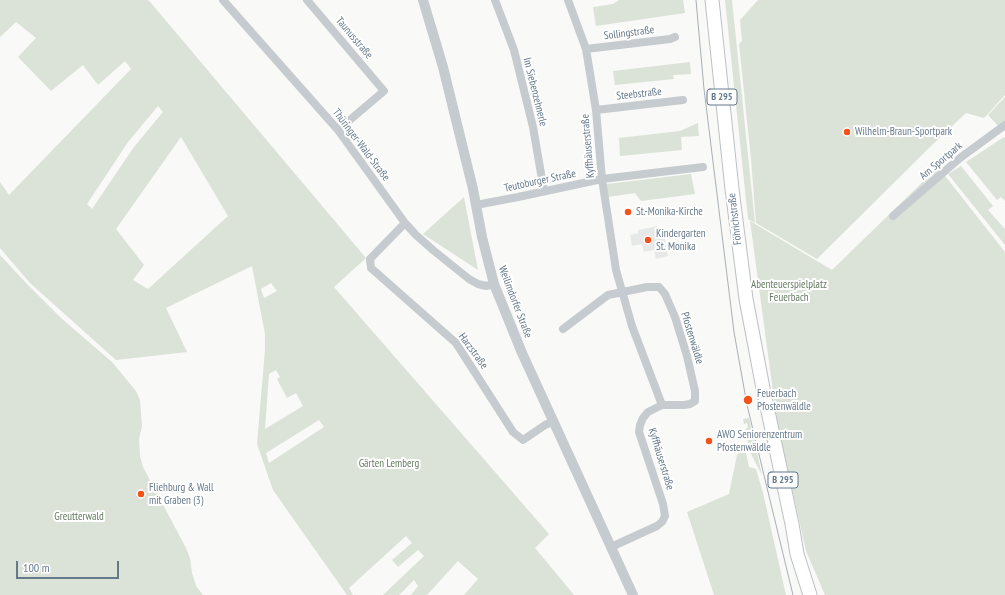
<!DOCTYPE html>
<meta charset="utf-8">
<style>
body{margin:0}
#map{position:relative;width:1005px;height:595px;overflow:hidden;background:#f9f9f7;font-family:"PT Sans Narrow",sans-serif}
canvas{display:block}
.scale{position:absolute;left:16px;top:561px;width:103px;height:18px;box-sizing:border-box;border:2px solid #65798b;border-top:0;padding-left:5px;font-size:12px;line-height:14px;white-space:nowrap;color:#65798b;-webkit-text-stroke:3px #fff;paint-order:stroke}
</style>
<div id="map">
<canvas width="1005" height="595"></canvas>
<div class="scale">100 m</div>
</div>
<script>
const context = document.querySelector('canvas').getContext('2d');
context.lineJoin = 'round';
function fillPath(path, color) {
  context.fillStyle = color;
  context.fill(path, 'evenodd');
}
function toPath(rows) {
  const path = new Path2D();
  for (const r of rows) {
    path.moveTo(r[0], r[1]);
    for (let i = 2; i < r.length; i += 2) path.lineTo(r[i], r[i + 1]);
  }
  return path;
}
function stroke(path, color, width, dash) {
  context.strokeStyle = color;
  context.lineWidth = width;
  context.lineCap = dash ? 'butt' : 'round';
  context.setLineDash(dash || []);
  context.stroke(path);
}
function drawText(font, color, halo, rows, align = 'center') {
  context.font = font + ' "PT Sans Narrow",sans-serif';
  context.lineWidth = 4;
  context.setLineDash([]);
  context.textBaseline = 'middle';
  context.strokeStyle = halo;
  context.fillStyle = color;
  for (const [text, x, y, turn = 0] of rows) {
    context.save();
    context.translate(x, y);
    context.rotate((+turn || 0) * Math.PI / 180);
    context.textAlign = isNaN(turn) ? turn : align;
    if (halo) context.strokeText(text, 0, 0);
    context.fillText(text, 0, 0);
    context.restore();
  }
}
const built = toPath([
 [657,226,658,230,663,229,668,256,656,259,654,250,644,252,642,244,632,246,630,235,638,233,638,230]
]);
const green = toPath([
 [0,0,148,0,151,3,366,258,334,287,549,534,535,548,574,595,464,595,478,579,458,561,427,595,411,595,418,586,414,580,399,595,383,595,424,556,418,550,398,567,392,560,412,543,406,536,349,588,353,595,347,595,273,490,257,444,265,350,265,334,252,266,166,308,187,352,116,360,30,283,0,248,0,182,9,195,131,69,125,61,98,85,83,65,51,91,18,57,36,38,16,22,0,37],
 [158,106,163,112,134,147,92,209,87,204,128,142],
 [181,137,228,216,148,289,133,280,144,265,116,229],
 [271,283,277,291,264,298,261,289],
 [276,370,280,377,277,379,287,398,296,393,303,406,265,429,269,374],
 [319,420,324,427,269,463,266,453],
 [619,0,683,0,685,13,596,26,593,7,613,4],
 [725,0,732,0,755,223,748,219],
 [758,0,1005,0,1005,95,984,118,966,113,930,147,817,259,756,223,751,159,739,44,742,41,740,20],
 [690,62,691,74,673,75,674,79,615,85,613,71],
 [1005,97,1005,121,998,126,988,115],
 [698,123,699,136,681,137,682,150,620,156,619,138,680,131],
 [1004,137,1005,138,1005,201,1001,197,997,200,966,162],
 [961,166,993,206,988,210,1005,229,1005,245,948,174],
 [938,167,1005,252,1005,595,825,595,806,551,777,421,750,221,832,270],
 [691,174,695,194,641,201,635,193,608,197,607,184],
 [464,197,478,270,423,234],
 [0,255,27,284,61,318,112,362,136,391,140,400,142,426,139,439,140,456,143,467,186,548,190,558,192,573,196,586,203,595,0,595],
 [749,418,762,475,750,452,745,429,748,428,747,423,744,424,743,419],
 [745,448,749,467,756,469,763,493,786,595,714,595,687,512,729,494,737,455]
]);
const minor = toPath([
 [223,0,338,130,405,223,416,235,433,250,469,279,478,284,486,286,494,284],
 [307,0,384,91,338,130],
 [495,0,514,50,533,127,544,191],
 [568,0,586,49,596,110,602,179,616,270,632,326,662,405],
 [586,49,670,39,675,37],
 [596,110,683,100],
 [476,205,518,197,602,179,703,167],
 [893,216,960,158,1005,125],
 [405,223,370,259,371,268,456,343,513,432,523,440,545,425,554,421],
 [563,329,608,295,647,287,659,287,665,294,675,317,687,356,695,391,695,401,690,404,684,405,662,405,648,412,643,418,640,425,639,432,663,504,665,516,662,522,657,526,611,547]
]);
const tertiary = toPath([
 [423,0,443,67,473,189,482,237,494,284,522,353,633,595]
]);
const primary = toPath([
 [712,0,732,189,746,299,762,383,792,524,797,554,810,595]
]);
const tram = toPath([
 [696,0,704,89,734,332,747,405,793,595]
]);
const markers = [
 [847,132,4,"#f5511b"],
 [628,212,4,"#f5511b"],
 [648,240,4,"#f5511b"],
 [748,400,5,"#f5511b"],
 [709,441,4,"#f5511b"],
 [141,494,4,"#f5511b"]
];
const shields = [
 [722,97,30],
 [783,480,30]
];
const shieldNames = [
 ["B 295",722,97],
 ["B 295",783,480]
];
const streetNames = [
 ["Sollingstraße",629,33,-7],
 ["Taunusstraße",354,38,50],
 ["Im Siebenzehnerle",535,92,76],
 ["Steebstraße",639,94,-6],
 ["Thüringer-Wald-Straße",361,145,53],
 ["Kyffhäuserstraße",588,146,-95],
 ["Am Sportpark",941,161,-40],
 ["Teutoburger Straße",540,181,-12],
 ["Föhrichstraße",735,219,-97],
 ["Weilimdorfer Straße",515,302,69],
 ["Pfostenwäldle",692,338,73],
 ["Harzstraße",473,351,54],
 ["Kyffhäuserstraße",661,459,73]
];
const poiNames = [
 ["Wilhelm-Braun-Sportpark",855,132],
 ["St.-Monika-Kirche",636,212],
 ["Kindergarten",656,234],
 ["St. Monika",656,247],
 ["Feuerbach",757,394],
 ["Pfostenwäldle",757,407],
 ["AWO Seniorenzentrum",717,435],
 ["Pfostenwäldle",717,448],
 ["Fliehburg & Wall",149,488],
 ["mit Graben (3)",149,501]
];
const parkNames = [
 ["Abenteuerspielplatz",789,285],
 ["Feuerbach",789,298],
 ["Gärten Lemberg",389,464],
 ["Greutterwald",79,517]
];
fillPath(built, '#e7e8e8');
fillPath(green, '#dbe2d7');
stroke(primary, '#bcc0c4', 15);
stroke(minor, '#c6cbcf', 8);
stroke(tertiary, '#c6cbcf', 10);
stroke(primary, '#fff', 13);
stroke(tram, '#a8afb5', 1);
for (const [x, y, r, color] of markers) {
  const dot = new Path2D();
  dot.arc(x, y, r, 0, 2 * Math.PI);
  context.fillStyle = color;
  context.fill(dot);
  stroke(dot, '#fff', 1.5);
}
for (const [x, y, w] of shields) {
  const box = new Path2D();
  box.roundRect(x - w / 2, y - 8, w, 16, 3);
  context.fillStyle = '#fff';
  context.fill(box);
  stroke(box, '#65798b', 1);
}
drawText('bold 10px', '#65798b', null, shieldNames);
drawText('11px', '#65798b', '#fff', streetNames);
drawText('11px', '#65798b', '#fff', poiNames, 'left');
drawText('11px', '#667b61', '#fff', parkNames);
</script>
